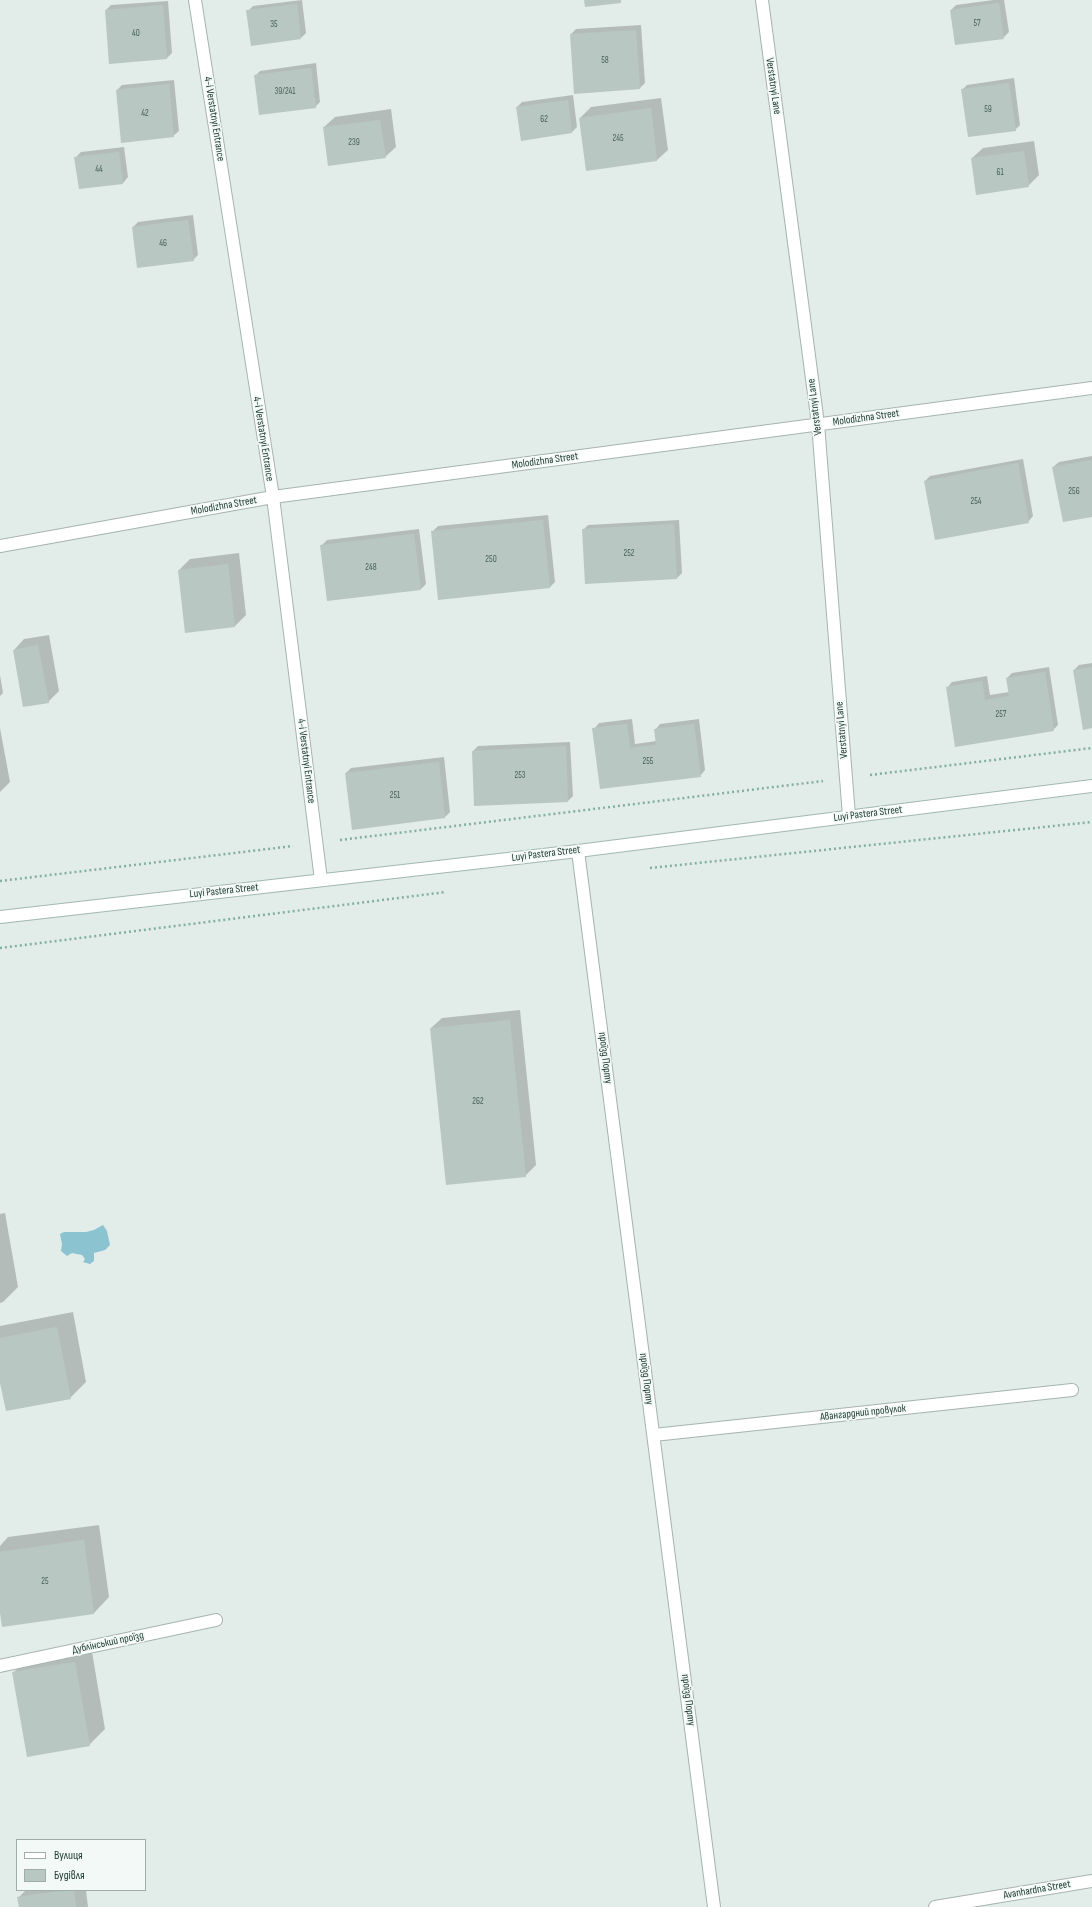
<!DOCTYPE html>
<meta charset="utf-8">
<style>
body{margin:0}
#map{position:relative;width:1092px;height:1907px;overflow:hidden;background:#e2ece8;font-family:"Sofia Sans Condensed",sans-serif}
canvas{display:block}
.legend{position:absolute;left:16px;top:1839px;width:130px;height:52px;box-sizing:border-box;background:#f3f9f6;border:1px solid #9faeaa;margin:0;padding:5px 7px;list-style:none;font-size:12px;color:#223d37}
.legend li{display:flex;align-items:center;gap:8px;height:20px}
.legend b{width:20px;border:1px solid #9faeaa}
</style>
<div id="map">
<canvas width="1092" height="1907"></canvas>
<ul class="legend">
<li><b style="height:5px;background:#fff"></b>Вулиця</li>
<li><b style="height:11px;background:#b8c7c1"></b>Будівля</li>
</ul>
</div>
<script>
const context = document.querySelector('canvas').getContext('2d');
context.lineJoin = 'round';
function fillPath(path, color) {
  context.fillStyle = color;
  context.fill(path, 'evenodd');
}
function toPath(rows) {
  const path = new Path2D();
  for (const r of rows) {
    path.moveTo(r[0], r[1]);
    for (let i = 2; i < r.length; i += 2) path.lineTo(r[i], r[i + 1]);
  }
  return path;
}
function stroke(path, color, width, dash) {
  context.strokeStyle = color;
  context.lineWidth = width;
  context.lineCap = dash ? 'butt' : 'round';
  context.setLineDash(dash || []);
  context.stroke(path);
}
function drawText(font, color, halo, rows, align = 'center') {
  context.font = font + ' "Sofia Sans Condensed",sans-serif';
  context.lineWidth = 3.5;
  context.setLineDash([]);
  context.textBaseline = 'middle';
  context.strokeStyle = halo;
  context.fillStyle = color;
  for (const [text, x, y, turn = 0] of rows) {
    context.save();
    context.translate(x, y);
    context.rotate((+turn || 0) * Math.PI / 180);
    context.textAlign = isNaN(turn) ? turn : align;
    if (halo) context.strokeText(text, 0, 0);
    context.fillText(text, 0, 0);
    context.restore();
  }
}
const water = toPath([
 [103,1225,107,1231,110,1245,105,1250,94,1253,94,1261,90,1264,83,1262,85,1259,82,1255,72,1253,67,1256,61,1251,62,1244,60,1234,64,1232,86,1232,94,1230]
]);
const shadow = toPath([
 [302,0,306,33,301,38,248,11,253,6],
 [993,0,1004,0,1009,32,1003,38,951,10,956,5],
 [168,1,172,53,167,58,106,10,111,5],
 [641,25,645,83,640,88,571,34,576,29],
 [316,63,320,102,315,107,255,76,260,71],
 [1014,78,1020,125,1015,130,962,90,967,85],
 [174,80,179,131,173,136,117,90,122,85],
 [573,95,577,127,572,132,517,107,522,102],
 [661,98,668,150,657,160,587,170,580,118,591,107],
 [391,109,396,147,385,157,324,127,335,117],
 [1034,141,1039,175,1028,186,972,158,983,148],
 [124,147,128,177,123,183,75,158,81,152],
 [193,215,198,255,193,260,133,227,138,222],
 [1092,456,1092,516,1053,467,1059,462],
 [1023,459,1033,516,1028,522,925,481,930,476],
 [548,515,555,582,550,587,439,599,432,532,438,526],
 [679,520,682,573,677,578,583,530,588,525],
 [419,529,426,584,421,589,322,545,327,540],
 [239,553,246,615,235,626,186,632,179,570,190,559],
 [49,635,59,691,48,702,14,650,24,639],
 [1092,663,1092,727,1074,670,1079,665],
 [1049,667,1058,725,1053,730,947,688,952,682,987,676,990,695,1009,692,1007,678,1012,673],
 [0,675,3,693,0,696],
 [632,719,635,744,656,741,655,730,660,724,699,719,705,770,700,776,601,788,594,729,599,723],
 [0,728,10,782,0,792],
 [570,742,573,796,568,801,473,751,478,746],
 [444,757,450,812,445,817,353,829,346,773,351,768],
 [520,1010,536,1165,525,1176,431,1028,442,1018],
 [5,1213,18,1287,3,1302,0,1303,0,1214],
 [73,1312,86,1382,70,1398,0,1378,0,1326],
 [99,1525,109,1597,94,1613,0,1606,0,1546,8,1537],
 [91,1646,105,1729,89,1745,13,1673,29,1657],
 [26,1890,86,1890,88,1907,20,1907,18,1898]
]);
const building = toPath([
 [584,0,621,0,621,3,585,7],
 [999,3,1004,39,955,45,950,10],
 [297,4,301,39,251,46,246,10],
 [163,5,167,59,109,64,105,10],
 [636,30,640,89,574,94,570,34],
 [311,68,316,108,259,115,254,75],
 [1009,83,1016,131,968,137,961,89],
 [169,84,174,137,121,143,116,90],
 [568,100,572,133,521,141,516,107],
 [651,108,657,161,586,171,579,118],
 [380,120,386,158,328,166,323,127],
 [1024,151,1029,187,976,195,971,158],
 [119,152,123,184,79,189,74,157],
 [188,220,194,261,137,268,132,227],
 [1092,460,1092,517,1063,522,1052,467],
 [1018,463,1029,523,935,540,924,481],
 [543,520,550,588,438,600,431,531],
 [674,524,677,579,585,584,582,529],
 [414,534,421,590,327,601,320,545],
 [228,564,235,627,185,633,178,570],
 [38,645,49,703,23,707,13,650],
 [1092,667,1092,728,1083,730,1073,670],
 [1045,672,1054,731,955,747,946,687,982,681,985,700,1009,696,1006,678],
 [627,724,630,748,656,745,654,729,694,724,701,777,600,789,592,728],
 [566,746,568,802,474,806,472,751],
 [439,762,445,818,352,830,345,773],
 [510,1020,526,1177,446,1185,430,1028],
 [57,1327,71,1399,6,1411,0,1383,0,1338],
 [84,1540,94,1614,2,1627,0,1613,0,1552],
 [75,1662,90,1746,27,1757,12,1672],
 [68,1890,74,1890,76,1907,19,1907,17,1897]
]);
const path = toPath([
 [870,775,1092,748],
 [340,840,823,781],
 [650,868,1092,822],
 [0,881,293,846],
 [0,948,446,892]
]);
const street = toPath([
 [195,0,273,497,321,880],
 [762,0,818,424,849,816],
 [0,546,273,497,1092,388],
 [578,851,714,1907],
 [654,1435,1072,1390],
 [0,1666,216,1620],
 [935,1907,1092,1881]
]);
const secondary = toPath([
 [0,917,578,851,1092,786]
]);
const numberNames = [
 ["57",977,24],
 ["35",274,25],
 ["40",136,34],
 ["58",605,61],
 ["39/241",285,92],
 ["59",988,110],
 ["42",145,114],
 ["62",544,120],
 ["245",618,139],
 ["239",354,143],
 ["44",99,170],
 ["61",1000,173],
 ["46",163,244],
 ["256",1074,492],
 ["254",976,502],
 ["252",629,554],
 ["250",491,560],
 ["248",371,568],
 ["257",1001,715],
 ["255",648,762],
 ["253",520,776],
 ["251",395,796],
 ["262",478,1102],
 ["25",45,1582]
];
const streetNames = [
 ["Verstatnyi Lane",773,86,82],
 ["4-i Verstatnyi Entrance",214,119,81],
 ["Verstatnyi Lane",815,407,-97],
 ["Molodizhna Street",866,418,-8],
 ["4-i Verstatnyi Entrance",263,439,81],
 ["Molodizhna Street",545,461,-8],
 ["Molodizhna Street",224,506,-10],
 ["Verstatnyi Lane",842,730,-95],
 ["4-i Verstatnyi Entrance",306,761,83],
 ["Luyi Pastera Street",868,814,-7],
 ["Luyi Pastera Street",546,854,-7],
 ["Luyi Pastera Street",224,891,-6],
 ["проїзд Порту",605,1058,83],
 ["проїзд Порту",646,1379,83],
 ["Авангардний провулок",863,1413,-6],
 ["Дублінський проїзд",108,1643,-12],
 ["проїзд Порту",688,1700,83],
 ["Avanhardna Street",1037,1890,-10]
];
fillPath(water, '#8bc3d0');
fillPath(shadow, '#0003');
fillPath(building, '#b8c7c1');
stroke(street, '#a5b4af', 14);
stroke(secondary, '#a1b8b0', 14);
stroke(path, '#83afa3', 2.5, [2, 3]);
stroke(street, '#fff', 12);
stroke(secondary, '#fff', 12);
drawText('9px', '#48605a', null, numberNames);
drawText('11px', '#223d37', '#f3f9f6', streetNames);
</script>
